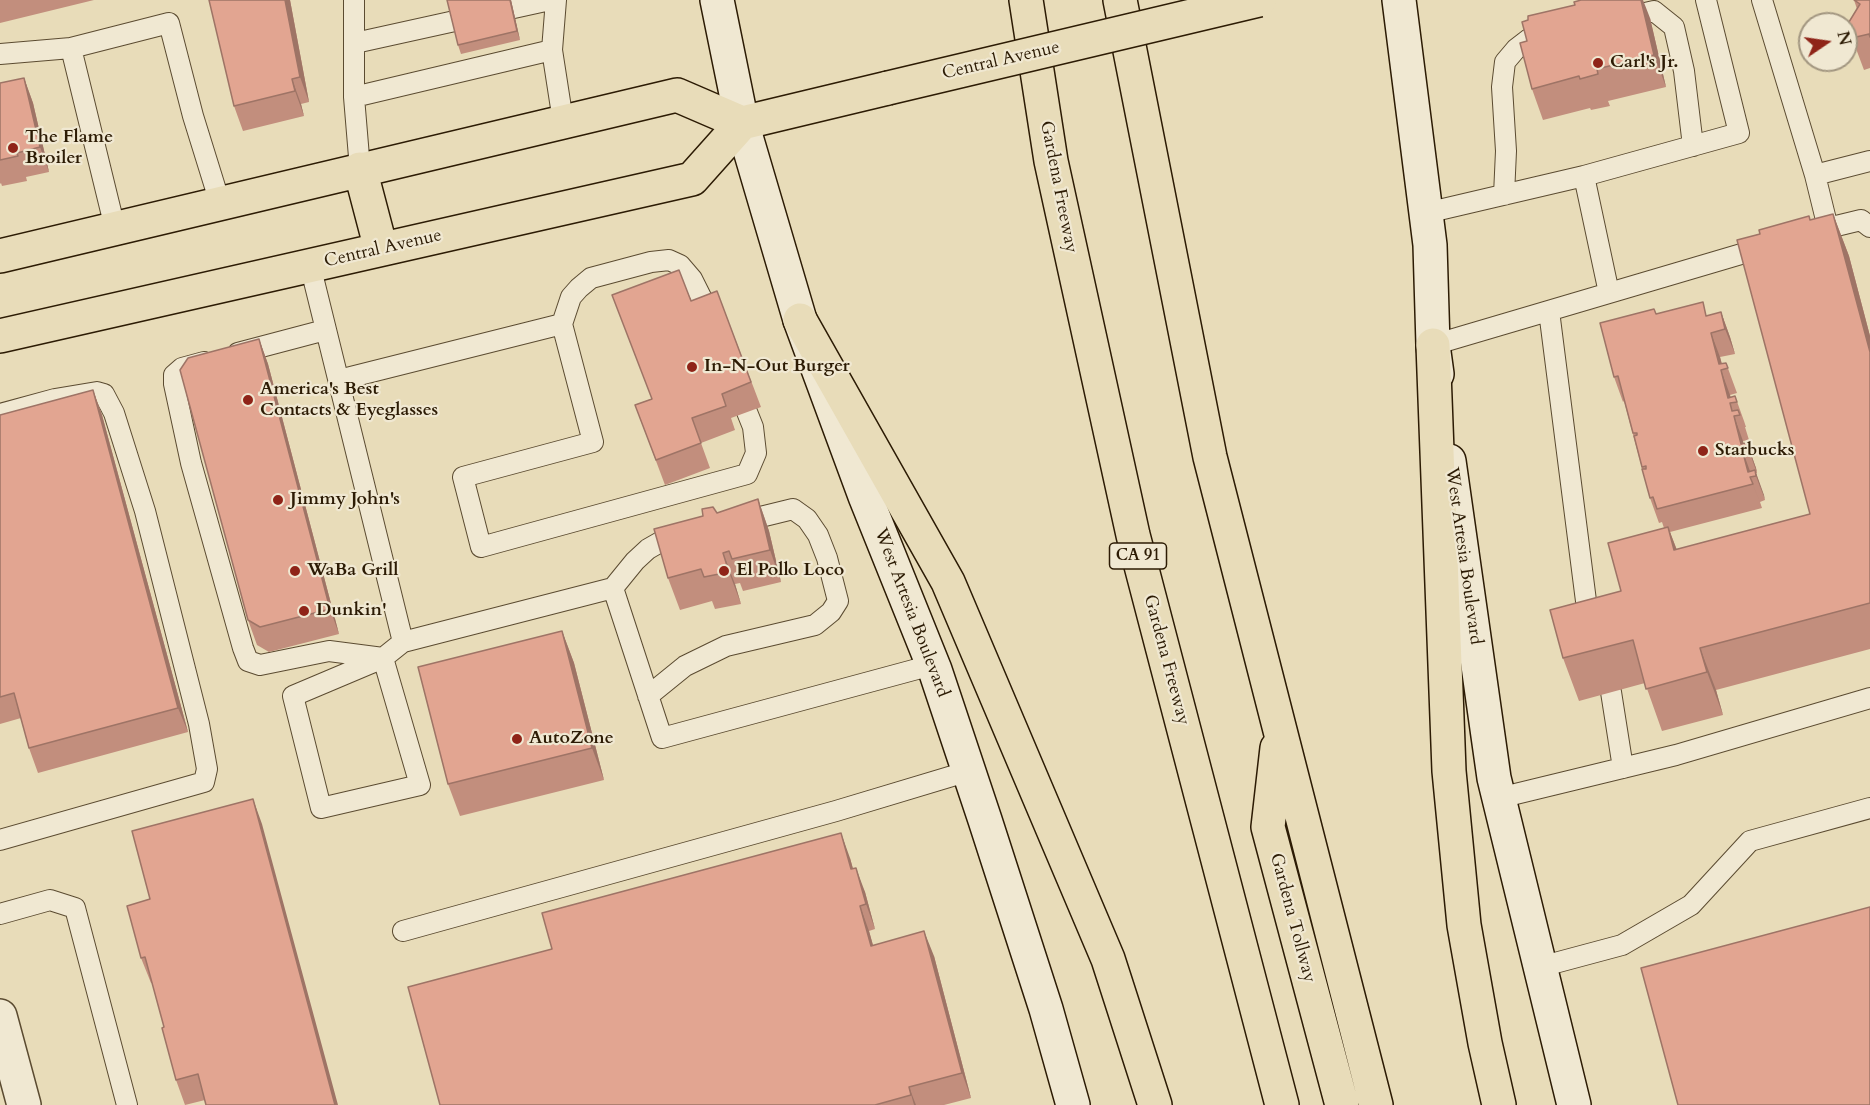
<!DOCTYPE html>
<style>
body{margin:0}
#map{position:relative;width:1870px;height:1105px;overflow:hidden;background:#e8dcb9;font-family:Cardo,serif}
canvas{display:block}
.north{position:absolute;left:1798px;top:12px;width:60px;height:60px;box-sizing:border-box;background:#f0e8d2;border:2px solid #a29680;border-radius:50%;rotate:77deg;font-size:16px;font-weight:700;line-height:24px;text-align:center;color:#2c1b04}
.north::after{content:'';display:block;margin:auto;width:21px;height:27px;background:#8f2418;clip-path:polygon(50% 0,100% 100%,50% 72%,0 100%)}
</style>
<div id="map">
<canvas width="1870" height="1105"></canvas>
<div class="north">N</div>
</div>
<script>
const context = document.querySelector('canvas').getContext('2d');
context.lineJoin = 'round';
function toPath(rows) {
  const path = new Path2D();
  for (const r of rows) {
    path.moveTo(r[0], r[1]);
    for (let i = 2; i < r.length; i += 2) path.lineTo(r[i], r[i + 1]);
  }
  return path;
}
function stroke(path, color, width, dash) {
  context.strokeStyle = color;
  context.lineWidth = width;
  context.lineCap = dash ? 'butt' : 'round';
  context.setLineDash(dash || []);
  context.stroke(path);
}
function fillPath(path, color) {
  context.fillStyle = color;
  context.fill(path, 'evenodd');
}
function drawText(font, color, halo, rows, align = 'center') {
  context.font = font + ' Cardo,serif';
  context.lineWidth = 4.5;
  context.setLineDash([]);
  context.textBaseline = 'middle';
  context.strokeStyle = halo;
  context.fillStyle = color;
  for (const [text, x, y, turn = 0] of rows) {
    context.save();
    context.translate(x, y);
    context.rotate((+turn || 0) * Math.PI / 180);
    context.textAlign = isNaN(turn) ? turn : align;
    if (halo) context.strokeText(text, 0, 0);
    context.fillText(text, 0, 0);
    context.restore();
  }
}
const lane = toPath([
 [354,0,354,97,360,169],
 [556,0,552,50,563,121],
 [1762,0,1815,175,1828,228,1813,232],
 [1623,18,1654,11,1674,27,1684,71,1693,146],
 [355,43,550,0],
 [0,54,71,48],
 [354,97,552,50],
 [1815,175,1870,161],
 [1504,195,1506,151,1502,87,1505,62,1516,49,1529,39,1545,36],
 [1426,213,1584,176],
 [115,228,71,48,169,23,193,116,220,203],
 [1828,228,1861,220,1870,227],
 [310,265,403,642,383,658,293,696,321,808,420,785,383,658],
 [1609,293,1584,176,1739,133,1706,0],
 [1549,311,1586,601,1593,626],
 [562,324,571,297,579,288,591,278,651,262,669,260,680,265,692,279,713,321],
 [1433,345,1765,247],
 [238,353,325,330],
 [204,362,182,368,174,375,174,384,191,463,243,648,248,661,260,665,329,651,383,658],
 [339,380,562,324,593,442,463,477,481,547,747,474,756,453,753,427,747,412],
 [0,414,55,399,97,392,104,394,114,413,145,511,199,724,207,769,204,782,0,840],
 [613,588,635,561,648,549,662,541,682,536],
 [403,642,613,588,662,738,932,665],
 [1611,692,1623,768],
 [648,696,685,666,726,646,815,625,831,612,838,601,827,558,818,535,807,519,793,509,740,522],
 [1499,798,1676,755,1870,698],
 [0,914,50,900,75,908,127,1105],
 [403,931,836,811,969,771],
 [1540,967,1622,945,1691,905,1750,841,1870,808]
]);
const street = toPath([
 [0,1016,24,1105]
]);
const secondary = toPath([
 [717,0,742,123,800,320,865,496,935,670,985,820,1046,1009,1073,1105],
 [1399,0,1430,245,1433,345,1437,374],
 [1449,461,1494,778,1574,1105]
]);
const primary = toPath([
 [360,169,381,249],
 [0,256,677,95,742,123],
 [0,336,692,179,742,123,888,88]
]);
const highway = toPath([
 [1026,0,1051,161,1133,535,1282,1105],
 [1120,0,1210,457,1376,1105],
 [800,320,948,582,1108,959,1155,1105],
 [1433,345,1449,771,1464,925,1485,1043,1499,1105],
 [1277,748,1268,827,1342,1105]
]);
const primaryBridge = toPath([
 [888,88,1259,0]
]);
const wall = toPath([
 [0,0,94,0,0,23],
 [290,0,309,102,301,104,304,116,243,131,234,106],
 [511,0,520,40,461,54,458,45],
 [1854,0,1870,0,1870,68,1864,70,1852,38,1857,9],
 [1650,18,1666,87,1608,101,1610,106,1591,110,1590,108,1543,120,1532,89,1527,41],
 [24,78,33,103,49,172,26,177,27,181,2,186,1,183,0,184,0,83],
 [1833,214,1849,256,1870,336,1870,649,1716,690,1723,715,1662,731,1645,683,1579,701,1563,658,1621,591,1664,528,1662,522,1659,523,1650,498,1624,401,1623,402,1614,377,1656,314,1708,316,1721,312,1730,337,1735,354,1720,357,1722,364,1726,363,1737,393,1730,395,1731,398,1735,396,1744,421,1746,427,1745,427,1749,440,1743,441,1743,444,1747,443,1756,468,1757,473,1756,473,1765,500,1760,502,1762,508,1670,532,1677,550,1810,514,1811,220],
 [717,291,761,407,731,418,735,430,701,443,710,468,665,485,635,405,651,399,691,301],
 [259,339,268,364,339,634,269,652,257,645,248,620],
 [93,390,102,415,188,732,38,773,29,748,21,718,0,724,0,415],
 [758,499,769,531,781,582,743,591,740,583,735,584,741,604,715,609,712,601,680,610,668,578],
 [562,631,574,663,604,780,460,816,448,784],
 [262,824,205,1100,185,1105,176,1080,164,1027,152,983,151,983,141,958,150,899],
 [850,858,853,869,865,892,875,929,869,931,873,945,934,956,971,1098,944,1105,440,1105,552,949]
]);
const shadedWall = toPath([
 [285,0,290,0,309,102,300,77],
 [510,0,511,0,520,40,517,31],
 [1641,0,1643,0,1650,18,1666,87,1654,55],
 [24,78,33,103,49,172,40,147],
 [292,79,301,104,304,116,295,91],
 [1833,214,1849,256,1870,336,1870,352],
 [1721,312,1730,337,1735,354,1725,329],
 [1711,333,1720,357,1723,369,1721,370],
 [259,339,268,364,339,634,330,609],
 [1721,370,1730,395,1732,403,1728,398],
 [93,390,102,415,188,732,178,708],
 [1734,416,1743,441,1745,449,1743,449],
 [1747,443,1756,468,1757,473,1748,448],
 [1742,449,1751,474,1750,477,1762,508,1748,472],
 [1755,470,1764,495,1765,500,1756,476],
 [758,499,769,531,781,582,770,550],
 [1668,527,1684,569,1674,550],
 [723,553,735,584,741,604,729,572],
 [562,631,574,663,604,780,592,748],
 [1700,648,1716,690,1723,715,1707,672],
 [253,799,262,824,338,1105,335,1105],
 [841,833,850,858,860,894,851,869],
 [856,868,865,892,875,929,866,904],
 [860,906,869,931,880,971,871,946],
 [924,931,934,956,971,1098,962,1073],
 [909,1087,916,1105,914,1105]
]);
const building = toPath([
 [209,0,285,0,300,77,292,79,295,91,234,106,209,0],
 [447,0,510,0,517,31,458,45,447,0],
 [1581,0,1641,0,1654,55,1597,69,1598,74,1580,79,1579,76,1532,89,1520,43,1527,41,1522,22,1528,20,1528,16,1575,5,1574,2,1581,0],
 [1854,0,1870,0,1870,37,1869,34,1852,38,1849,22,1860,4,1854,0],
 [24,78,40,147,17,153,18,156,0,160,0,83,24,78],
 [1833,214,1870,352,1870,603,1700,648,1707,672,1646,689,1633,640,1563,658,1550,610,1621,591,1608,543,1668,527,1674,550,1810,514,1737,240,1760,234,1759,230,1809,216,1810,220,1833,214],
 [679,270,691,301,717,291,751,382,722,394,726,406,692,418,701,443,656,460,635,405,652,399,612,295,679,270],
 [1703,302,1706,316,1721,312,1725,329,1711,333,1719,364,1726,363,1728,368,1721,370,1728,398,1735,396,1737,402,1730,403,1732,411,1738,410,1740,415,1734,416,1741,444,1747,443,1748,448,1742,449,1748,472,1755,470,1756,476,1750,477,1753,484,1657,509,1653,497,1650,498,1642,469,1646,469,1646,466,1642,467,1634,436,1637,435,1637,433,1633,433,1618,376,1614,377,1600,323,1654,309,1656,314,1703,302],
 [259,339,330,609,260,627,248,620,180,370,188,358,259,339],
 [93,390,178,708,29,748,14,693,0,697,0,415,93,390],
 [758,499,770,550,732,559,729,551,723,553,729,572,704,577,701,569,668,578,654,529,703,516,702,509,713,507,717,513,758,499],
 [562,631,592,748,448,784,418,667,562,631],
 [253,799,335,1105,206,1105,198,1074,176,1080,162,1028,164,1027,145,957,141,958,127,906,150,899,132,831,253,799],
 [841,833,851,869,856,868,866,904,860,906,871,946,924,931,962,1073,909,1087,911,1095,875,1105,440,1105,408,987,552,949,542,913,841,833],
 [1870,907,1870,1105,1678,1105,1641,968,1870,907]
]);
const markers = [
 [1598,63,6,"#8f2418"],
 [13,148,6,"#8f2418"],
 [692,367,6,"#8f2418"],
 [248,400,6,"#8f2418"],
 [1703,451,6,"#8f2418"],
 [278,500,6,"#8f2418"],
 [295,571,6,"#8f2418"],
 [724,571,6,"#8f2418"],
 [304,611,6,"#8f2418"],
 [517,739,6,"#8f2418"]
];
const shields = [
 [1138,556,57]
];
const shieldNames = [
 ["CA 91",1138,556]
];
const streetNames = [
 ["Central Avenue",1001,61,-13],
 ["Gardena Freeway",1058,187,79],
 ["Central Avenue",383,249,-13],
 ["West Artesia Boulevard",1463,556,82],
 ["West Artesia Boulevard",911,613,69],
 ["Gardena Freeway",1166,660,75],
 ["Gardena Tollway",1292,918,75]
];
const poiNames = [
 ["Carl's Jr.",1610,63],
 ["The Flame",25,138],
 ["Broiler",25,159],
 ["In-N-Out Burger",704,367],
 ["America's Best",260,390],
 ["Contacts & Eyeglasses",260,411],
 ["Starbucks",1715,451],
 ["Jimmy John's",290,500],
 ["WaBa Grill",307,571],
 ["El Pollo Loco",736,571],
 ["Dunkin'",316,611],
 ["AutoZone",529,739]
];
stroke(lane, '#5b4b31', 22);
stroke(street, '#5b4b31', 36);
stroke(secondary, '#2c1b04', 36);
stroke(primary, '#2c1b04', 36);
stroke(highway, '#2c1b04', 36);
stroke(lane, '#f0e8d2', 20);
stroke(street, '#f0e8d2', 33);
stroke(secondary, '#f0e8d2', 33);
stroke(primary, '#e8dcb9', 33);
stroke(highway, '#e8dcb9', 33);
stroke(primaryBridge, '#2c1b04', 36, []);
stroke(primaryBridge, '#e8dcb9', 33);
fillPath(wall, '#c28e7d');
fillPath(shadedWall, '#9e7466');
fillPath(building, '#e2a591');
stroke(building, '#9e7466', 1.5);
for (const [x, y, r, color] of markers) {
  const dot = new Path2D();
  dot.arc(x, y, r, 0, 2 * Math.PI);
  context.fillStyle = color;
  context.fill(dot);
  stroke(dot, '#f0e8d2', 2);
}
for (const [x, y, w] of shields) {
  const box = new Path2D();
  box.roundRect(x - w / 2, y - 13, w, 26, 4.5);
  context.fillStyle = '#f0e8d2';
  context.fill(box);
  stroke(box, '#2c1b04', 1.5);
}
drawText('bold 16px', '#2c1b04', null, shieldNames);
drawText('18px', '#2c1b04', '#f0e8d2', streetNames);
drawText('bold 18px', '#2c1b04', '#f0e8d2', poiNames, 'left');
</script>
